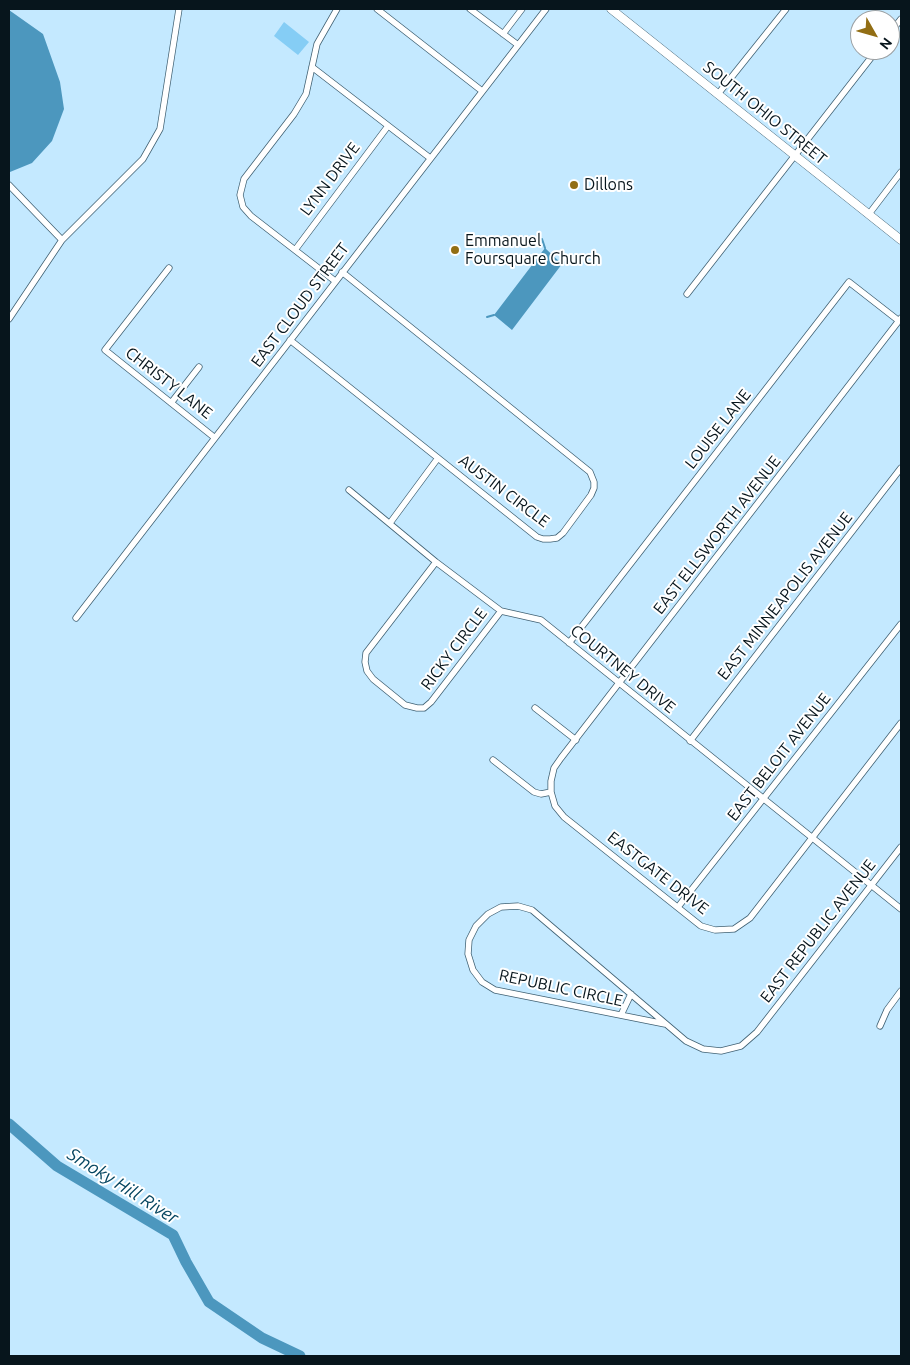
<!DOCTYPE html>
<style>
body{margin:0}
#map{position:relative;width:910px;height:1365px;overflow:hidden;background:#c4e9ff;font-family:Ubuntu,sans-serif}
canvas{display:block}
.frame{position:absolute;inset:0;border:10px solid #07151c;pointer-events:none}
.north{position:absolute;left:850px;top:10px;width:50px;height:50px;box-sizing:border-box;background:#fff;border:1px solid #9ca1a4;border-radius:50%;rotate:128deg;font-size:14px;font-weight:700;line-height:20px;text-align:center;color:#07151c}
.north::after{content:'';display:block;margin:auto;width:18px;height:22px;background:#926e14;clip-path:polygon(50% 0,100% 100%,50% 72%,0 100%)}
</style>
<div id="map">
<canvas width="910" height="1365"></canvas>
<div class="frame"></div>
<div class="north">N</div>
</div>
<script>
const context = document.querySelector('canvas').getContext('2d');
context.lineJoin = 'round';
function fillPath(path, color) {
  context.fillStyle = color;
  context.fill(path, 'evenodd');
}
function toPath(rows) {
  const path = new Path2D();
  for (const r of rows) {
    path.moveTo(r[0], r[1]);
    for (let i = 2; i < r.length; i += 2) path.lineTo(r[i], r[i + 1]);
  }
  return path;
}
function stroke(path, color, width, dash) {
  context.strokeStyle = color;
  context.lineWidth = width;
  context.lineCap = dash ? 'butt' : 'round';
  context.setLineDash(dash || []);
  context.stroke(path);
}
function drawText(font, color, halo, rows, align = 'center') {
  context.font = font + ' Ubuntu,sans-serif';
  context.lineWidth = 4;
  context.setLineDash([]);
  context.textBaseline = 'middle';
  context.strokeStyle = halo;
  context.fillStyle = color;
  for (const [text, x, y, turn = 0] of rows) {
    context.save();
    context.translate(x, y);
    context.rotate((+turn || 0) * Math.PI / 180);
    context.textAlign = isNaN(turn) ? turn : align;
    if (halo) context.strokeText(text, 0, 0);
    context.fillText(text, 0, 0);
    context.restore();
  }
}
const green = toPath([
 [284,22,309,42,298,55,274,36]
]);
const water = toPath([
 [9,10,43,34,60,82,64,109,52,141,32,163,10,172,9,171],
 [545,248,562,264,512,330,494,315]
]);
const stream = toPath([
 [542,239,545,248],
 [562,264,570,260],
 [487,317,494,315]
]);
const river = toPath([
 [9,1124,57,1166,173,1235,186,1262,209,1302,262,1338,300,1356]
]);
const street = toPath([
 [377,9,482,91],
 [470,9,518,45],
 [890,33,901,19],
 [503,34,522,9],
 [312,67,430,158],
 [718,94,786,9],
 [9,185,62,240],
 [869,214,901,172],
 [295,250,388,126],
 [169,268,105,350,215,438],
 [335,281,251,216,243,207,240,195,244,179,294,114,306,94,317,44,337,9],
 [687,294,877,50],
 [901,318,561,758,554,768,551,781,551,792,555,806,564,817,701,926,715,930,734,929,750,918,901,723],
 [9,319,62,240,143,159,160,129,179,9],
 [290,340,537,537,543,539,550,539,557,538,563,533,591,495,594,488,594,482,590,472,342,272],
 [171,403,199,367],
 [349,490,436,562,501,611,541,620,901,909],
 [390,523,438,458],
 [436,562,366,653,365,662,367,671,373,679,405,705,417,708,424,708,431,702,501,611],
 [76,618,546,9],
 [569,643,849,282,899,321],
 [535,708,576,740],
 [690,741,901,468],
 [493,760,534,792,541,794,551,792],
 [678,907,901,624],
 [621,1015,631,994],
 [665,1024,495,990,482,982,473,970,468,954,469,940,476,926,488,914,501,907,518,906,532,910,686,1041,703,1049,721,1051,741,1046,757,1032,901,847],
 [880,1026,887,1010,901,991]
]);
const secondary = toPath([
 [611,9,901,240]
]);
const markers = [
 [574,185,5,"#926e14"],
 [455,250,5,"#926e14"]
];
const streetNames = [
 ["SOUTH OHIO STREET",765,113,39],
 ["LYNN DRIVE",330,179,-53],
 ["EAST CLOUD STREET",300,305,-53],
 ["CHRISTY LANE",169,383,38],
 ["LOUISE LANE",718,429,-52],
 ["AUSTIN CIRCLE",504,491,37],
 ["EAST ELLSWORTH AVENUE",717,535,-52],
 ["EAST MINNEAPOLIS AVENUE",785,596,-52],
 ["RICKY CIRCLE",454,649,-53],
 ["COURTNEY DRIVE",623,669,39],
 ["EAST BELOIT AVENUE",779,757,-52],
 ["EASTGATE DRIVE",658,873,38],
 ["EAST REPUBLIC AVENUE",818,931,-52],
 ["REPUBLIC CIRCLE",561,988,12]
];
const poiNames = [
 ["Dillons",584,185],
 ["Emmanuel",465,241],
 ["Foursquare Church",465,259]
];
const waterNames = [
 ["Smoky Hill River",123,1186,32]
];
fillPath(green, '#85cdf5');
fillPath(water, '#4c97be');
stroke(stream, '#4c97be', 2);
stroke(river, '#4c97be', 11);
stroke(street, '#406173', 7);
stroke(secondary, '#406173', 9);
stroke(street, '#fff', 5.5);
stroke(secondary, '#fff', 8);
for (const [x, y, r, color] of markers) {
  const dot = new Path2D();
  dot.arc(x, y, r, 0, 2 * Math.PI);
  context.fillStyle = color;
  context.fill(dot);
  stroke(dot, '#fff', 2);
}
drawText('16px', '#07151c', '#fff', streetNames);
drawText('16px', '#07151c', '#fff', poiNames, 'left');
drawText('italic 18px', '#064661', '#fff', waterNames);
</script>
